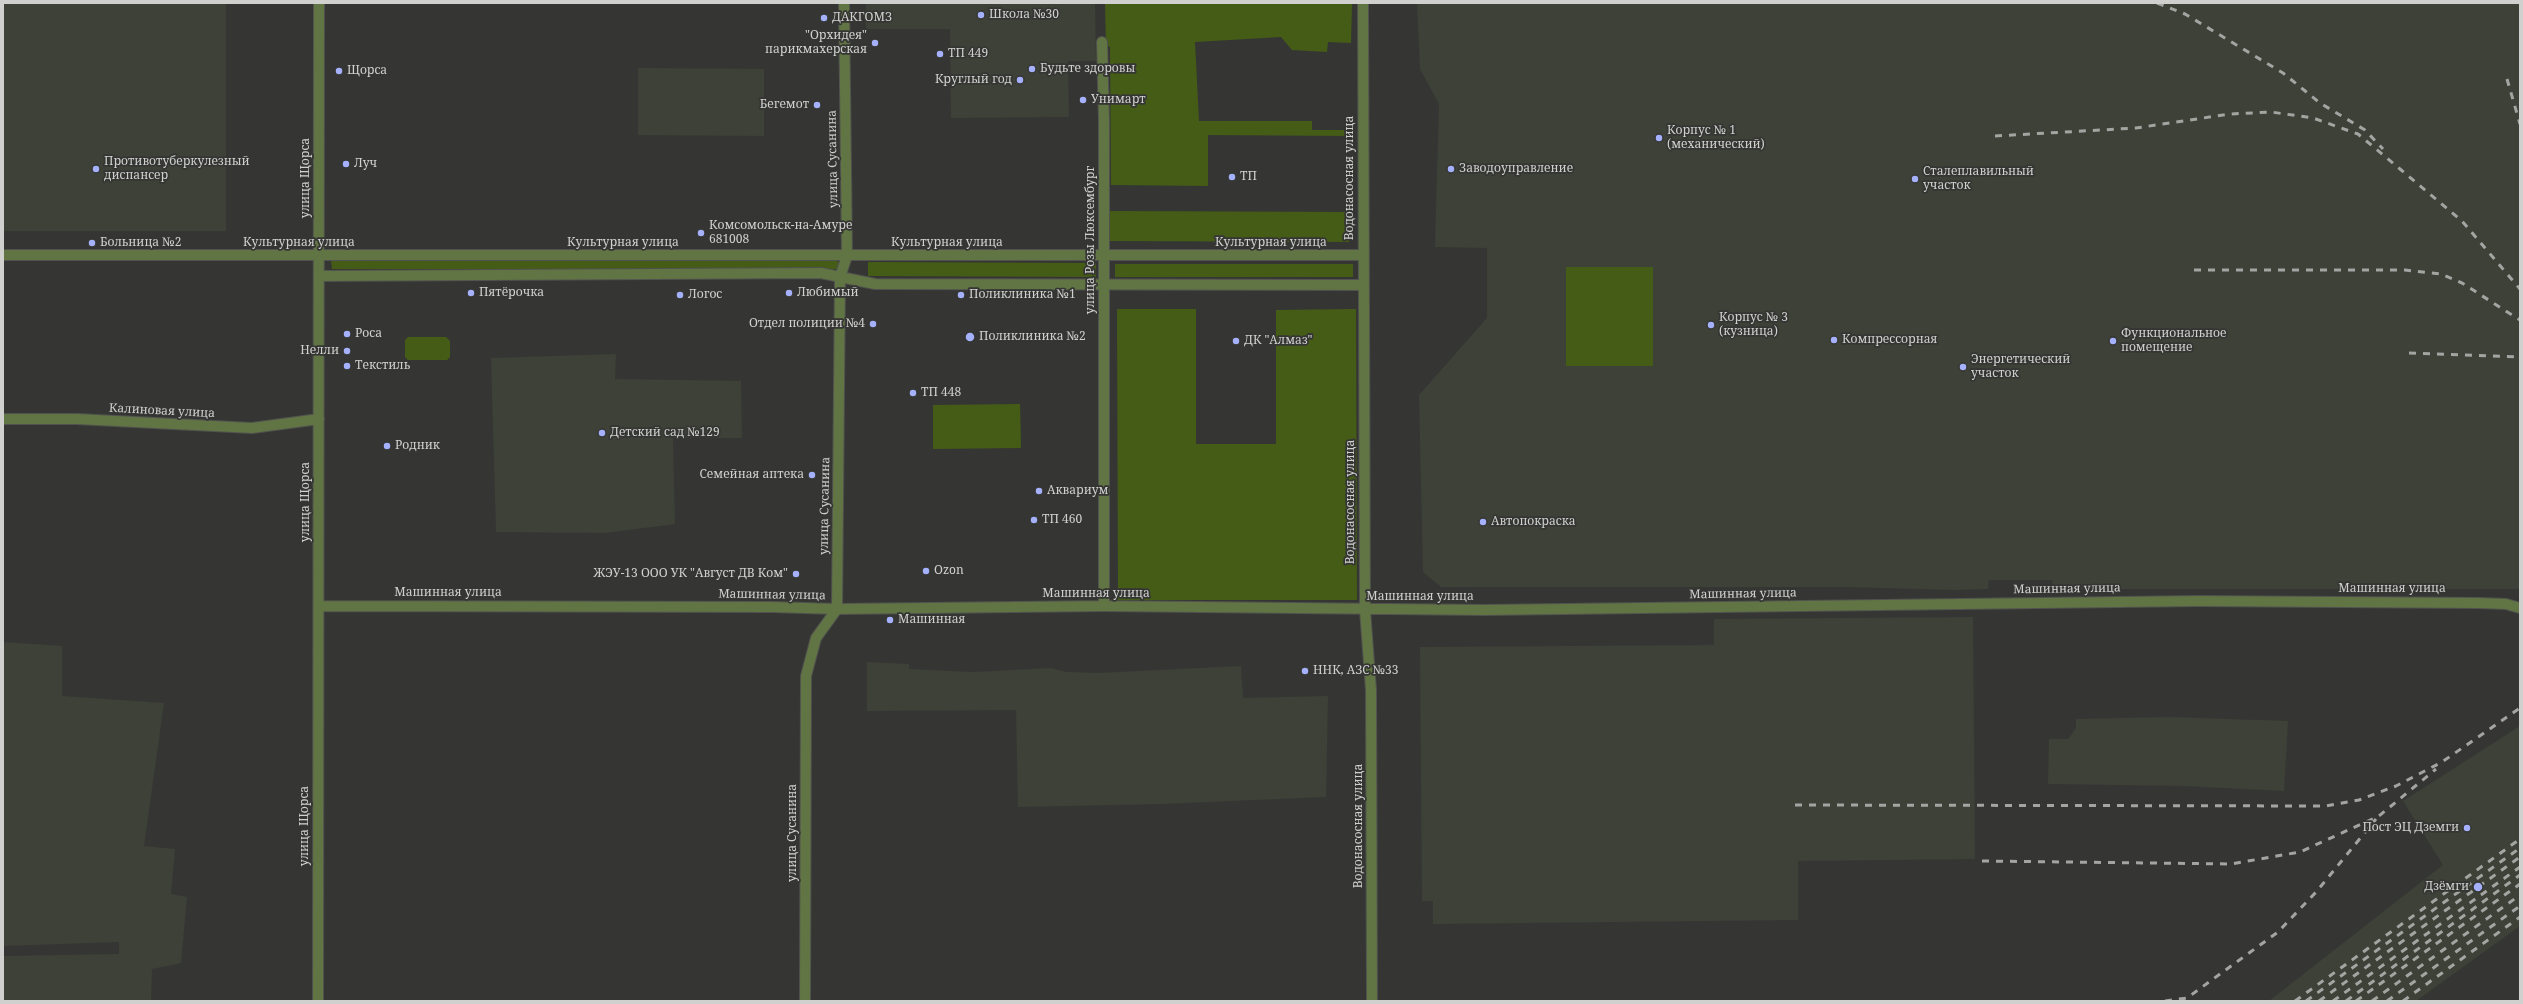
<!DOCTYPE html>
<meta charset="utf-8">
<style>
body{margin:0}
#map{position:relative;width:2523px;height:1004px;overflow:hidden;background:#353633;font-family:"Noto Serif",serif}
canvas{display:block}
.frame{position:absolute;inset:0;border:4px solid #d0d1cf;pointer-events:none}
</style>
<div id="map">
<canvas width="2523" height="1004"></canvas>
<div class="frame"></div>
</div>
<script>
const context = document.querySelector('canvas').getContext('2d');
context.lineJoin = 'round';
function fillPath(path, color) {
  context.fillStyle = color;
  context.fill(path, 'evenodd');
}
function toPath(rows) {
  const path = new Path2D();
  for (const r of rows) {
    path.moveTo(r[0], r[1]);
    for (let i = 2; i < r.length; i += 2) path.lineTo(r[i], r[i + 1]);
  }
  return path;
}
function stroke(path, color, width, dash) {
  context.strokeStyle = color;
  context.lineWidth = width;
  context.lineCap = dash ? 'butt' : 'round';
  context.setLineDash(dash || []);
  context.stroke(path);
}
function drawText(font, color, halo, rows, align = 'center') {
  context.font = font + ' "Noto Serif",serif';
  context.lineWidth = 3.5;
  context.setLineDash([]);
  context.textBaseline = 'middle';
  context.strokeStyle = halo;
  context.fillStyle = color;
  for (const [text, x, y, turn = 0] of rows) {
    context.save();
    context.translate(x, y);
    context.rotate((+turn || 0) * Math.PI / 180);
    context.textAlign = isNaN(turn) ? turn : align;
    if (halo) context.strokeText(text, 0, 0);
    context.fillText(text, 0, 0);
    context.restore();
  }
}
const built = toPath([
 [3,3,226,3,226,231,3,231],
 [866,3,1095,3,1096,61,1068,61,1069,117,951,118,950,29,866,29],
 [1417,3,2520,3,2520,589,2054,589,2052,580,1989,580,1988,589,1954,590,1846,587,1441,587,1423,572,1419,395,1487,318,1487,248,1435,247,1439,104,1420,69],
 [638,68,764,69,764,136,638,135],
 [616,354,615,379,741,381,742,438,673,438,675,524,605,533,496,532,491,358],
 [1973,617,1975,859,1798,861,1798,920,1433,924,1433,901,1422,901,1420,647,1714,645,1714,619],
 [3,642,62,646,62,696,164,703,144,846,175,849,171,894,187,897,181,963,152,969,151,1001,3,1001,3,956,119,954,119,942,3,946],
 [867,662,909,664,909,669,973,672,1051,668,1066,672,1099,673,1241,666,1243,698,1328,696,1326,797,1162,804,1018,807,1016,710,867,711],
 [2170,717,2288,721,2284,791,2185,786,2048,784,2049,739,2068,739,2076,728,2076,719],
 [2520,726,2520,926,2416,1001,2269,1001,2443,865,2403,801]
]);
const green = toPath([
 [1105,3,1352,3,1351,43,1328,42,1327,52,1292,50,1281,37,1195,42,1199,121,1312,121,1312,130,1346,130,1346,121,1350,121,1349,136,1208,135,1208,186,1111,185,1110,51,1110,47,1106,45],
 [1110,211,1349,212,1349,242,1110,241],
 [331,260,835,260,840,263,838,269,332,269],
 [868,262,1096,263,1096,277,868,276],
 [1115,264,1353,264,1353,277,1115,277],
 [1566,267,1653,267,1653,366,1566,366],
 [1117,309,1196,309,1196,444,1276,444,1276,310,1356,309,1357,600,1118,600],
 [408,337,446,337,450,341,450,357,447,360,408,360,405,357,405,340],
 [1020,404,1021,448,933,449,933,405]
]);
const minor = toPath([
 [1363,3,1365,610,1371,690,1372,1001],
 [1102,42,1104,121,1104,606],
 [3,255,1364,255],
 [319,276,821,273,875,284,1364,285],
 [3,419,77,419,252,428,319,419],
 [319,606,772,607,837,609,1104,606,1484,610,2198,601,2479,603,2506,604,2520,608],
 [318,1001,319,3],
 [805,1001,806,676,816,638,837,609,840,277,847,256,844,3]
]);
const rail = toPath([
 [2157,3,2185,14,2283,73,2320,103,2365,130,2383,149],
 [2507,79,2520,124],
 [1995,136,2136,128,2230,114,2271,112,2313,118,2358,134,2400,169,2462,221,2520,289],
 [2194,270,2405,270,2441,274,2462,283,2520,320],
 [2409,353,2520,357],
 [1795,805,2325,806,2359,800,2396,786,2442,762,2520,708],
 [1982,861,2231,864,2300,852,2379,816,2436,769],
 [2165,1001,2187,998,2278,932,2317,891,2376,819],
 [2295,1001,2520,839],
 [2306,1001,2520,848],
 [2319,1001,2520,857],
 [2333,1001,2520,867],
 [2346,1001,2520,875],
 [2356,1001,2520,884],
 [2372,1001,2520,895],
 [2387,1001,2520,906],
 [2403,1001,2520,917]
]);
const markers = [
 [981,15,4,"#a5b1fc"],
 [824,18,4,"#a5b1fc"],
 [875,43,4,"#a5b1fc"],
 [940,54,4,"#a5b1fc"],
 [1032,69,4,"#a5b1fc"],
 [339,71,4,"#a5b1fc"],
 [1020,80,4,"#a5b1fc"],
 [1083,100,4,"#a5b1fc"],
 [817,105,4,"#a5b1fc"],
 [1659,138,4,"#a5b1fc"],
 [346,164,4,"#a5b1fc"],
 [96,169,4,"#a5b1fc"],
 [1451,169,4,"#a5b1fc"],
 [1232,177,4,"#a5b1fc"],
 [1915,179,4,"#a5b1fc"],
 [701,233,4,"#a5b1fc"],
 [92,243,4,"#a5b1fc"],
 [471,293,4,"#a5b1fc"],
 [789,293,4,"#a5b1fc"],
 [680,295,4,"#a5b1fc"],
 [961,295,4,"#a5b1fc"],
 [873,324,4,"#a5b1fc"],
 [1711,325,4,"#a5b1fc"],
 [347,334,4,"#a5b1fc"],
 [970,337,5,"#a5b1fc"],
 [1834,340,4,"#a5b1fc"],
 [1236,341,4,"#a5b1fc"],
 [2113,341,4,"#a5b1fc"],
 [347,351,4,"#a5b1fc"],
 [347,366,4,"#a5b1fc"],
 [1963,367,4,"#a5b1fc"],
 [913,393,4,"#a5b1fc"],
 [602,433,4,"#a5b1fc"],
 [387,446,4,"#a5b1fc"],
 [812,475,4,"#a5b1fc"],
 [1039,491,4,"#a5b1fc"],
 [1034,520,4,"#a5b1fc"],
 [1483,522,4,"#a5b1fc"],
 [926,571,4,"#a5b1fc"],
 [796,574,4,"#a5b1fc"],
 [890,620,4,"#a5b1fc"],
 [1305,671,4,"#a5b1fc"],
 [2467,828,4,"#a5b1fc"],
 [2478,887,5,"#a5b1fc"]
];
const poiNames = [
 ["Школа №30",989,15],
 ["ДАКГОМЗ",832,18],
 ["\"Орхидея\"",867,36,"right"],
 ["парикмахерская",867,50,"right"],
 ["ТП 449",948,54],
 ["Будьте здоровы",1040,69],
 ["Щорса",347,71],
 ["Круглый год",1012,80,"right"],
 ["Унимарт",1091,100],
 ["Бегемот",809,105,"right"],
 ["Корпус № 1",1667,131],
 ["(механический)",1667,145],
 ["Противотуберкулезный",104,162],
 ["диспансер",104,176],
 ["Луч",354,164],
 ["Заводоуправление",1459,169],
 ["Сталеплавильный",1923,172],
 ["участок",1923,186],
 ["ТП",1240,177],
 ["Комсомольск-на-Амуре",709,226],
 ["681008",709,240],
 ["Больница №2",100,243],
 ["Пятёрочка",479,293],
 ["Любимый",797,293],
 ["Логос",688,295],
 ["Поликлиника №1",969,295],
 ["Корпус № 3",1719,318],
 ["(кузница)",1719,332],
 ["Отдел полиции №4",865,324,"right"],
 ["Роса",355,334],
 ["Функциональное",2121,334],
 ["помещение",2121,348],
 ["Поликлиника №2",979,337],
 ["Компрессорная",1842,340],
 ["ДК \"Алмаз\"",1244,341],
 ["Нелли",339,351,"right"],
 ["Энергетический",1971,360],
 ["участок",1971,374],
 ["Текстиль",355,366],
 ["ТП 448",921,393],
 ["Детский сад №129",610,433],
 ["Родник",395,446],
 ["Семейная аптека",804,475,"right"],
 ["Аквариум",1047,491],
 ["ТП 460",1042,520],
 ["Автопокраска",1491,522],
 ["Ozon",934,571],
 ["ЖЭУ-13 ООО УК \"Август ДВ Ком\"",788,574,"right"],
 ["Машинная",898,620],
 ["ННК, АЗС №33",1313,671],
 ["Пост ЭЦ Дземги",2459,828,"right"],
 ["Дзёмги",2469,887,"right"]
];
const streetNames = [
 ["улица Сусанина",833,159,-91],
 ["улица Щорса",306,178,-90],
 ["Водонасосная улица",1350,178,-90],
 ["улица Розы Люксембург",1091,240,-90],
 ["Культурная улица",299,243],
 ["Культурная улица",623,243],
 ["Культурная улица",947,243],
 ["Культурная улица",1271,243],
 ["Калиновая улица",162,411,3],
 ["улица Щорса",306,502,-90],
 ["Водонасосная улица",1351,502,-90],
 ["улица Сусанина",825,506,-89],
 ["Машинная улица",2067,589,-1],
 ["Машинная улица",2392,589],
 ["Машинная улица",448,593],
 ["Машинная улица",1096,594],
 ["Машинная улица",1743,594,-1],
 ["Машинная улица",772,595,1],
 ["Машинная улица",1420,597],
 ["улица Щорса",305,826,-90],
 ["Водонасосная улица",1359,826,-90],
 ["улица Сусанина",793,833,-90]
];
fillPath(built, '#3d4138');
fillPath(green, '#455c17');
stroke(minor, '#51524f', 12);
stroke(minor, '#617443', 10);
stroke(rail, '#a4a5a2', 3, [7, 7]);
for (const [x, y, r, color] of markers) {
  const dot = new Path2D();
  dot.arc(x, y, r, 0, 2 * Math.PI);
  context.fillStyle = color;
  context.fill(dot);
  stroke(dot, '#353633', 1.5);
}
drawText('12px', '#d0d1cf', '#353633', poiNames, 'left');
drawText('12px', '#d0d1cf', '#353633', streetNames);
</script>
